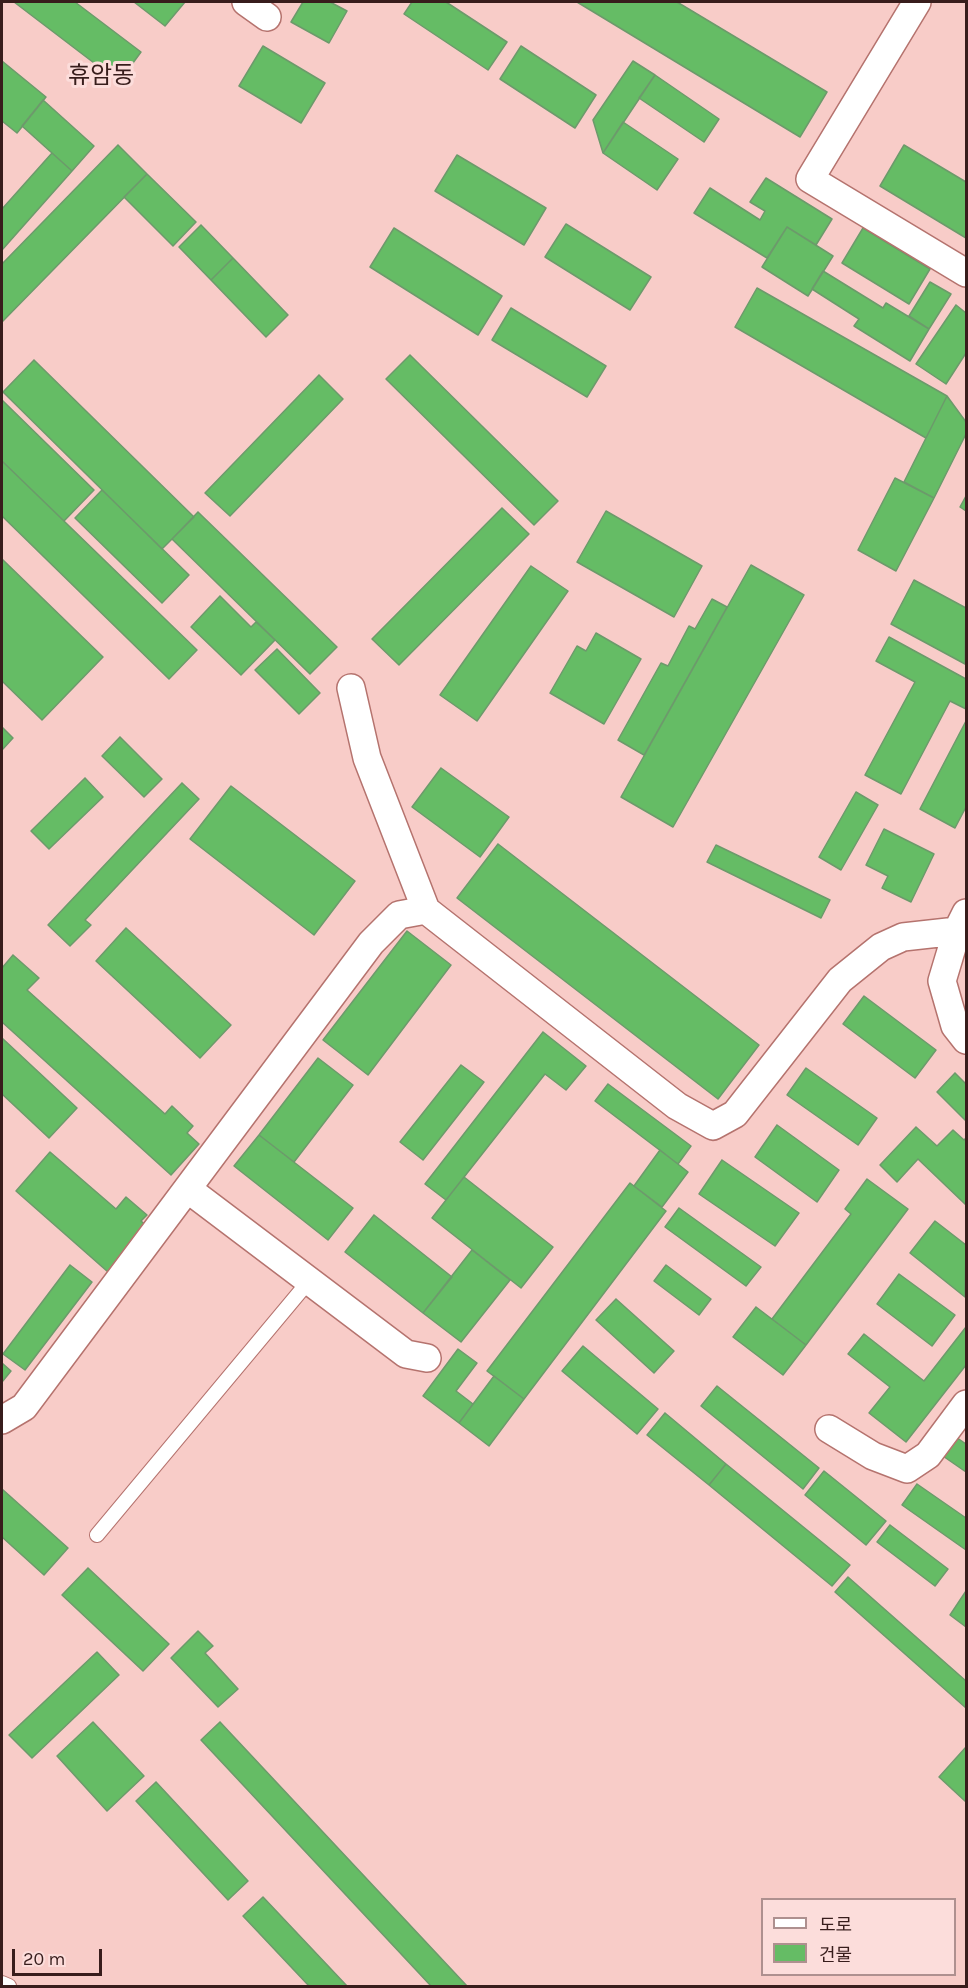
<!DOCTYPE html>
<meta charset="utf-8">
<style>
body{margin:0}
#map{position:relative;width:968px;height:1988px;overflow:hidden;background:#f8ccc8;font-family:Karla,"Noto Sans KR",sans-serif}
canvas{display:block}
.frame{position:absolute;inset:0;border:3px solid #381d1c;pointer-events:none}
.legend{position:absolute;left:761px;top:1898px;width:195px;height:78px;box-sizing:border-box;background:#fcdddb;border:2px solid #ae908f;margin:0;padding:8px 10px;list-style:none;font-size:18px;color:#381d1c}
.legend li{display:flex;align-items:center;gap:12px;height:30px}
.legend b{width:30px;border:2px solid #ae908f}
.scale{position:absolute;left:12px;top:1949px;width:90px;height:27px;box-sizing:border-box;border:3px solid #381d1c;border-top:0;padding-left:8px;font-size:18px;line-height:21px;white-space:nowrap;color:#381d1c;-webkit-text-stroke:4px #fcdddb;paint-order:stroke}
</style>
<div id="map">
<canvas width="968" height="1988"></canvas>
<div class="frame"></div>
<ul class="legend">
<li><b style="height:8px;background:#fff"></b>도로</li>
<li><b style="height:16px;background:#65bc65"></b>건물</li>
</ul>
<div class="scale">20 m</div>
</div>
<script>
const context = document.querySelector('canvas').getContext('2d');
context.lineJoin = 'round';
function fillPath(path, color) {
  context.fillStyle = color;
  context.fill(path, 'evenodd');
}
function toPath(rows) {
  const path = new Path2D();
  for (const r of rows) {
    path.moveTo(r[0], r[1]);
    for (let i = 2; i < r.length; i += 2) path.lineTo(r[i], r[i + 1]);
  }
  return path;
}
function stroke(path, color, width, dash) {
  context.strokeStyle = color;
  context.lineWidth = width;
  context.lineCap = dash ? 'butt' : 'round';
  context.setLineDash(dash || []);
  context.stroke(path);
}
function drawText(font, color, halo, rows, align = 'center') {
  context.font = font + ' Karla,"Noto Sans KR",sans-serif';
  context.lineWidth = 6;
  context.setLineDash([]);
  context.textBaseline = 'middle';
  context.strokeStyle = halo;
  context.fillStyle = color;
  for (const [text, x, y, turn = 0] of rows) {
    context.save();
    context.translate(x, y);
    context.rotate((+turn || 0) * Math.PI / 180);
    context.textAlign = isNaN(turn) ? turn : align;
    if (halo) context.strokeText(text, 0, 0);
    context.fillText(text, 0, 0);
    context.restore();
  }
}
const building = toPath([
 [14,2,75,2,141,52,119,82,14,2],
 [134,2,185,2,165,26,134,2],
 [303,2,330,2,347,11,329,43,291,22,303,2],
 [412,2,446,2,507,42,488,70,404,14,412,2],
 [577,2,677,2,827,92,800,137,577,2],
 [263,46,325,83,301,123,239,86,263,46],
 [521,46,596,95,575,128,500,79,521,46],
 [2,61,46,97,17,133,2,121,2,61],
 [633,61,655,75,603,153,593,120,633,61],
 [655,75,719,119,704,142,639,98,655,75],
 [43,100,94,146,72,171,22,126,43,100],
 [623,122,678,159,657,190,603,153,623,122],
 [118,145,147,174,2,322,2,264,118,145],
 [904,145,966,182,966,238,880,186,904,145],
 [52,153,72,171,2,250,2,209,52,153],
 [457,155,546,208,524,245,435,191,457,155],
 [147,174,196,222,173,246,124,197,147,174],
 [766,178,832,219,816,245,787,227,767,258,694,213,710,188,760,220,765,211,750,202,766,178],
 [566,224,651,277,630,310,545,257,566,224],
 [201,225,233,258,211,280,179,247,201,225],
 [787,227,833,256,808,296,762,267,787,227],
 [394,228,502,296,478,335,370,267,394,228],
 [863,228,930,269,909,304,842,263,863,228],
 [233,258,288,315,266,337,211,280,233,258],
 [823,271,883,308,886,303,929,329,910,361,854,326,859,319,812,289,823,271],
 [930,282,951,294,929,329,909,316,930,282],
 [757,288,947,396,926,438,735,327,757,288],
 [956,305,966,313,966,353,946,384,916,364,956,305],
 [511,308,606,366,587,397,492,340,511,308],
 [410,355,558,501,534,525,386,379,410,355],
 [34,360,194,517,162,549,3,392,34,360],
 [319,375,343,399,230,516,205,493,319,375],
 [947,396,966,422,966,434,934,498,904,482,947,396],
 [2,400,94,490,64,521,2,461,2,400],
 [2,461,197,650,169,679,2,516,2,461],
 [895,478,934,498,896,571,858,550,895,478],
 [102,490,189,575,162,603,75,518,102,490],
 [966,496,966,511,960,507,966,496],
 [502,508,529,534,399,665,372,639,502,508],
 [606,511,702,566,674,617,577,562,606,511],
 [198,512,337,647,310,674,172,539,198,512],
 [2,559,103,657,42,720,2,681,2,559],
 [751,565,804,595,673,827,621,797,751,565],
 [531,566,568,591,477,721,440,695,531,566],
 [914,580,966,608,965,664,891,624,914,580],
 [220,596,251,627,256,622,275,640,241,675,191,627,220,596],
 [712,599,727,607,644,755,618,740,661,663,668,666,689,626,695,629,712,599],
 [596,633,641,659,604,724,550,693,577,646,586,651,596,633],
 [889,637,966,679,966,709,950,701,901,794,865,775,915,682,876,661,889,637],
 [277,649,320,693,299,714,255,670,277,649],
 [966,721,966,807,955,828,920,809,966,721],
 [2,727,13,738,2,750,2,727],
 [120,737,162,779,144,797,102,756,120,737],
 [441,768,509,817,480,857,412,807,441,768],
 [85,778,103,797,49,849,31,831,85,778],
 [182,783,199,799,85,920,91,925,70,946,48,925,182,783],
 [231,786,355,881,314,935,190,839,231,786],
 [856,792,878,805,841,870,819,857,856,792],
 [884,829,934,854,911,902,882,888,888,876,866,865,884,829],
 [498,844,759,1045,718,1099,457,898,498,844],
 [716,845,830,900,821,918,707,862,716,845],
 [126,928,231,1025,200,1058,96,961,126,928],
 [407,931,451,965,368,1075,323,1040,407,931],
 [13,955,39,978,27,990,165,1114,172,1106,193,1126,187,1133,199,1144,171,1175,2,1022,2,968,13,955],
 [864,996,936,1050,915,1078,843,1024,864,996],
 [543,1032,586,1066,566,1090,545,1074,446,1200,425,1184,543,1032],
 [2,1038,77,1108,49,1138,2,1094,2,1038],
 [318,1058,353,1085,294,1162,259,1135,318,1058],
 [461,1065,484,1082,423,1160,400,1142,461,1065],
 [806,1068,877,1118,858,1145,787,1095,806,1068],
 [955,1073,966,1084,966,1121,937,1092,955,1073],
 [608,1084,691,1146,678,1164,595,1101,608,1084],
 [777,1125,839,1170,817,1202,755,1157,777,1125],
 [916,1127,937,1146,953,1130,964,1140,966,1138,966,1205,918,1159,897,1182,880,1165,916,1127],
 [259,1135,353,1208,328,1240,234,1166,259,1135],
 [660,1150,688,1172,662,1207,634,1186,660,1150],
 [50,1152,116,1209,126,1197,147,1215,141,1221,148,1227,108,1272,16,1191,50,1152],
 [722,1160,799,1213,775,1246,699,1194,722,1160],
 [464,1177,553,1247,521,1288,432,1218,464,1177],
 [867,1179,908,1209,806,1345,772,1319,851,1214,845,1209,867,1179],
 [630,1183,666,1211,524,1399,487,1371,630,1183],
 [679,1208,761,1267,746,1286,665,1227,679,1208],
 [374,1215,452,1277,423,1313,345,1252,374,1215],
 [935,1221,966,1245,965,1297,910,1253,935,1221],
 [472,1250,510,1280,461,1342,423,1313,472,1250],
 [70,1265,92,1282,25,1370,3,1354,70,1265],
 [666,1265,711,1299,699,1315,654,1281,666,1265],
 [899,1274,955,1315,932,1346,877,1304,899,1274],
 [616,1299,674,1351,654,1373,596,1320,616,1299],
 [756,1307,806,1345,783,1375,733,1337,756,1307],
 [966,1327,966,1365,906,1442,869,1413,890,1387,848,1354,864,1334,924,1381,966,1327],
 [583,1346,658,1409,637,1434,562,1371,583,1346],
 [458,1349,477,1363,456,1391,473,1404,459,1423,423,1396,458,1349],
 [2,1363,11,1371,2,1382,2,1363],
 [494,1376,524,1399,489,1446,459,1423,494,1376],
 [717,1386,819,1468,803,1489,701,1406,717,1386],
 [665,1413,726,1464,709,1485,647,1435,665,1413],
 [953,1435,966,1444,966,1472,940,1454,953,1435],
 [726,1464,850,1565,832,1586,709,1485,726,1464],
 [824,1471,886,1521,866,1545,805,1495,824,1471],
 [917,1484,966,1518,966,1550,902,1505,917,1484],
 [2,1489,68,1548,44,1575,2,1537,2,1489],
 [890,1525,948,1569,935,1586,877,1542,890,1525],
 [88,1568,169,1644,143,1671,62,1595,88,1568],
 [848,1577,966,1681,966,1708,835,1592,848,1577],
 [966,1591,966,1627,950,1615,966,1591],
 [198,1631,213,1646,205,1653,238,1689,218,1707,171,1658,198,1631],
 [97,1652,119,1675,32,1758,9,1735,97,1652],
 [93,1722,144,1776,107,1811,57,1756,93,1722],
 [220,1722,467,1986,431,1986,201,1740,220,1722],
 [966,1747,966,1802,939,1777,966,1747],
 [156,1782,248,1881,228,1900,136,1801,156,1782],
 [263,1897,347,1986,309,1986,243,1916,263,1897]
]);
const service = toPath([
 [97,1535,309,1281],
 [2,1983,9,1986]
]);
const minor = toPath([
 [246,2,267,17],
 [917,2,810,179,966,273],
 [351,688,367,758,426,910],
 [966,913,957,931,942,981,955,1026,966,1040],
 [189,1190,406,1354,427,1358],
 [2,1420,24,1407,371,943,399,915,426,910,677,1106,713,1126,735,1114,840,980,881,947,903,937,957,931],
 [829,1429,873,1456,907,1469,928,1455,966,1404]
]);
const quarterNames = [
 ["휴암동",101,76]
];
fillPath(building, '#65bc65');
stroke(building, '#6c9a6b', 1.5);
stroke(service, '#b5736e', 16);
stroke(minor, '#b5736e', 30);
stroke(service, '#fff', 14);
stroke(minor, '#fff', 27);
drawText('24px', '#381d1c', '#fcdddb', quarterNames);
</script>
